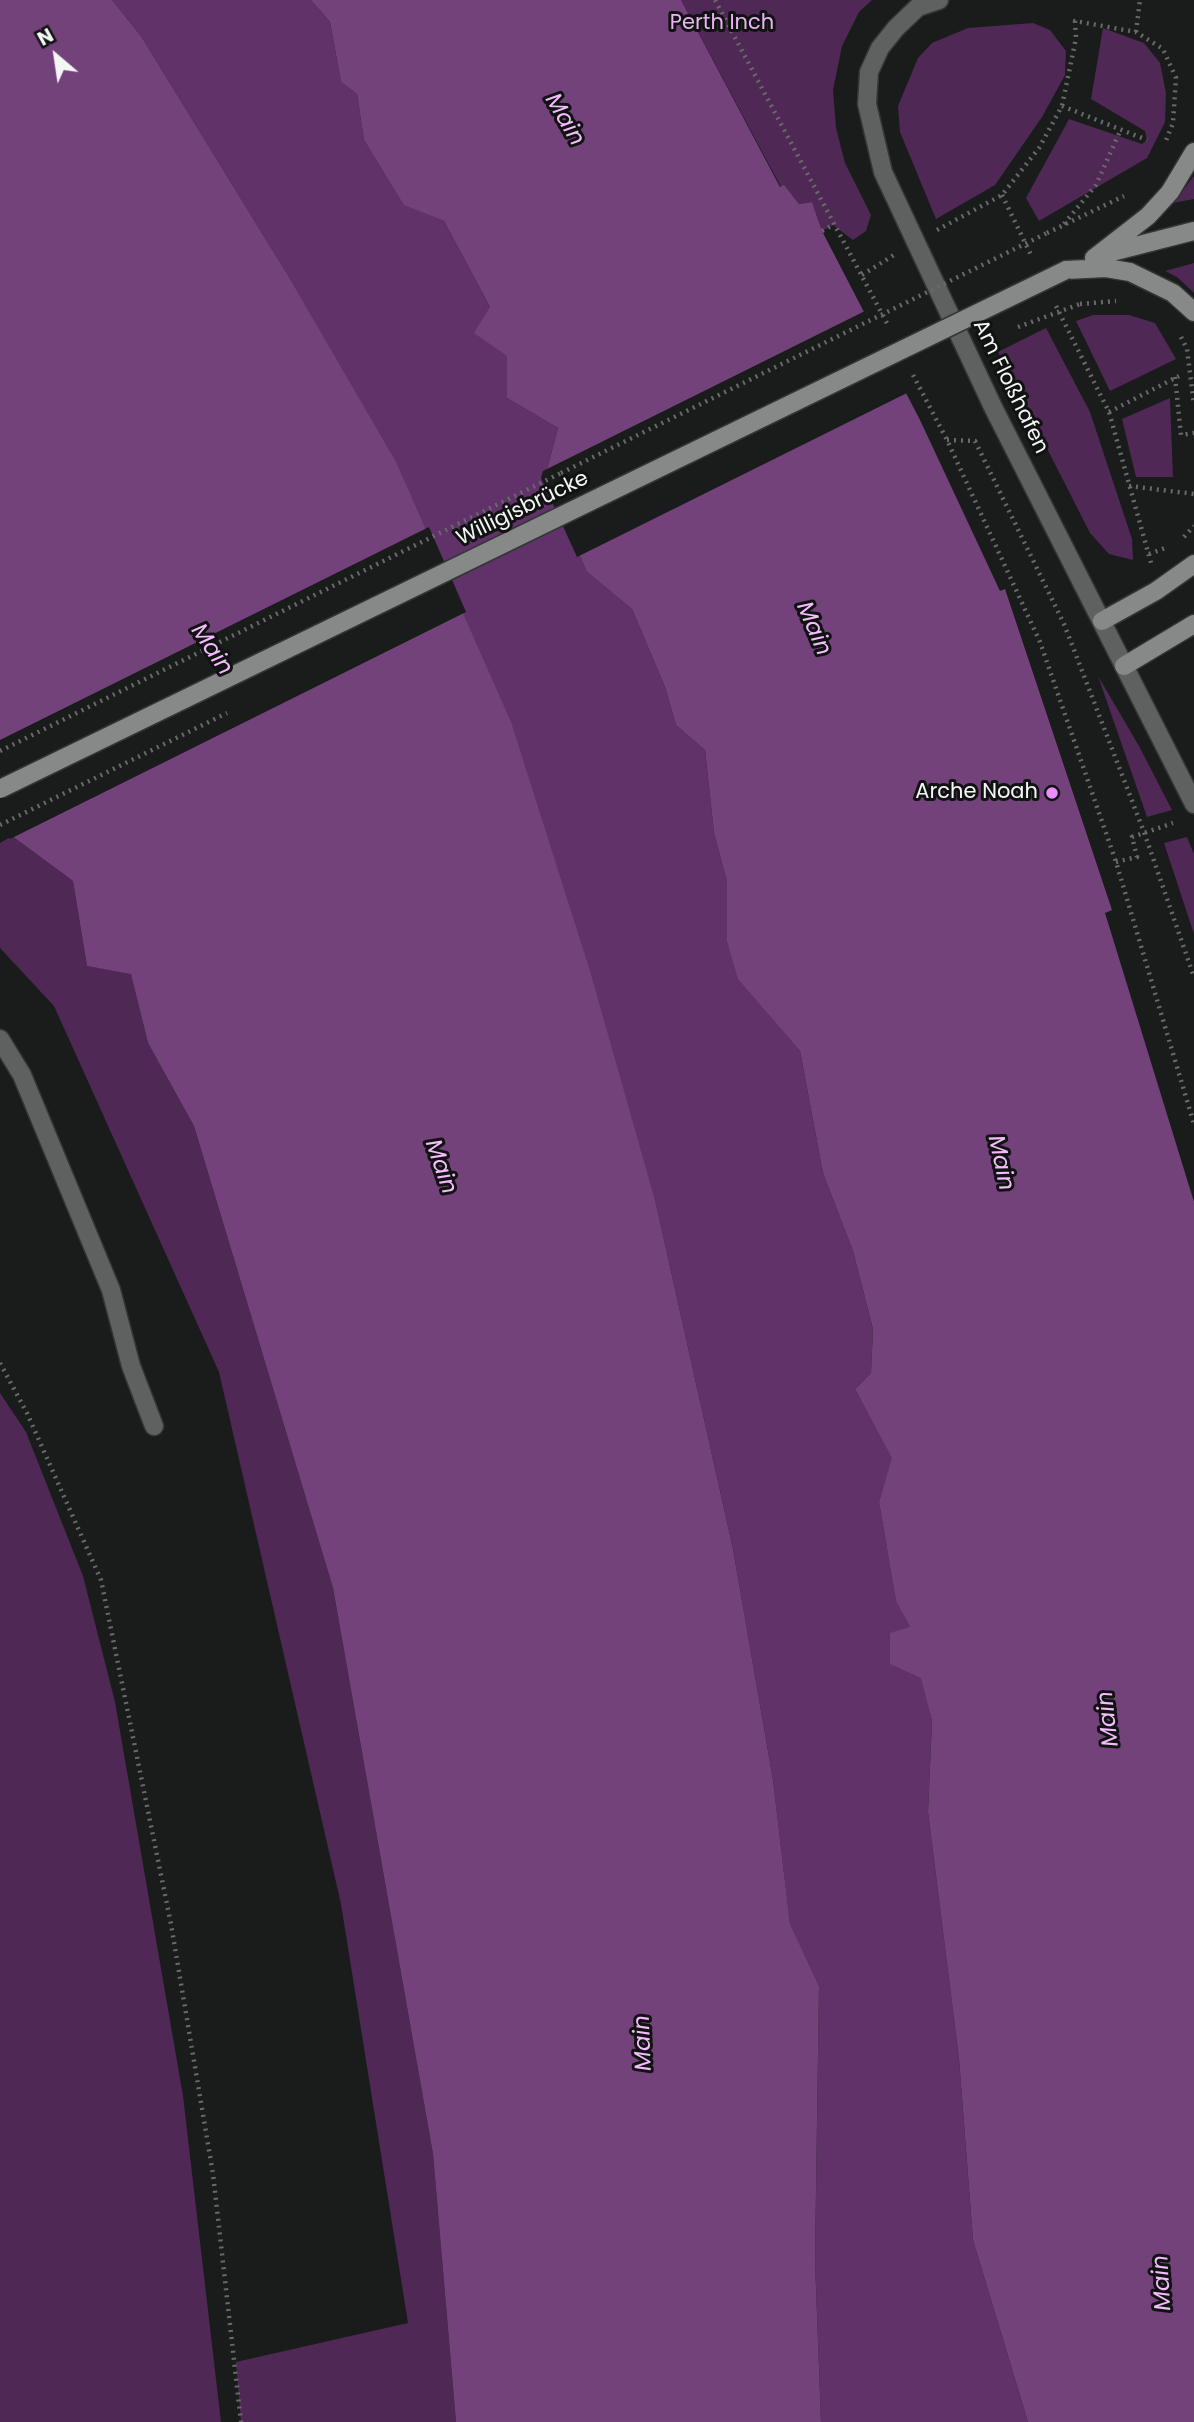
<!DOCTYPE html>
<meta charset="utf-8">
<style>
body{margin:0}
#map{position:relative;width:1194px;height:2422px;overflow:hidden;background:#191c1a;font-family:Poppins,sans-serif}
canvas{display:block}
.north{position:absolute;left:21px;top:21px;width:70px;height:70px;-webkit-text-stroke:5px #101311;paint-order:stroke;rotate:331deg;font-size:19px;font-weight:700;line-height:28px;text-align:center;color:#f3f6f4}
.north::after{content:'';display:block;margin:auto;width:24px;height:32px;background:#f3f6f4;clip-path:polygon(50% 0,100% 100%,50% 72%,0 100%)}
</style>
<div id="map">
<canvas width="1194" height="2422"></canvas>
<div class="north">N</div>
</div>
<script>
const context = document.querySelector('canvas').getContext('2d');
context.lineJoin = 'round';
function fillPath(path, color) {
  context.fillStyle = color;
  context.fill(path, 'evenodd');
}
function toPath(rows) {
  const path = new Path2D();
  for (const r of rows) {
    path.moveTo(r[0], r[1]);
    for (let i = 2; i < r.length; i += 2) path.lineTo(r[i], r[i + 1]);
  }
  return path;
}
function stroke(path, color, width, dash) {
  context.strokeStyle = color;
  context.lineWidth = width;
  context.lineCap = dash ? 'butt' : 'round';
  context.setLineDash(dash || []);
  context.stroke(path);
}
function drawText(font, color, halo, rows, align = 'center') {
  context.font = font + ' Poppins,sans-serif';
  context.lineWidth = 6;
  context.setLineDash([]);
  context.textBaseline = 'middle';
  context.strokeStyle = halo;
  context.fillStyle = color;
  for (const [text, x, y, turn = 0] of rows) {
    context.save();
    context.translate(x, y);
    context.rotate((+turn || 0) * Math.PI / 180);
    context.textAlign = isNaN(turn) ? turn : align;
    if (halo) context.strokeText(text, 0, 0);
    context.fillText(text, 0, 0);
    context.restore();
  }
}
const green = toPath([
 [681,0,872,0,859,12,842,46,833,90,836,128,845,163,871,215,866,231,853,240,833,225,822,231,812,202,799,204,784,186,781,187],
 [1033,23,1050,30,1066,51,1065,75,1042,117,995,185,936,219,900,132,898,106,918,58,932,43,968,28],
 [1103,28,1144,43,1160,63,1166,93,1165,122,1147,158,1039,221,1026,198,1069,119,1142,144,1147,140,1145,131,1091,99],
 [1194,176,1194,199,1173,203],
 [1194,263,1194,293,1177,277,1165,271],
 [1093,315,1129,315,1155,323,1176,359,1110,391,1076,321],
 [1046,328,1090,412,1132,539,1133,560,1109,554,1090,533,998,352],
 [1170,398,1173,477,1136,477,1122,419],
 [1098,676,1139,746,1172,810,1147,817],
 [12,836,73,881,87,966,131,973,148,1043,194,1126,333,1588,433,2154,456,2422,241,2422,236,2362,408,2323,341,1904,219,1372,54,1006,0,948,0,843],
 [1187,837,1194,854,1194,934,1164,843],
 [0,1393,26,1432,83,1576,115,1702,183,2096,221,2422,0,2422]
]);
const forest = toPath([
 [112,0,311,0,330,22,341,82,357,94,364,140,404,204,444,221,490,307,507,356,507,398,558,428,545,477,587,572,632,609,665,687,676,725,705,750,714,833,727,882,727,942,739,979,800,1051,823,1173,853,1251,873,1329,871,1373,855,1389,893,1458,879,1502,896,1600,910,1627,932,1721,928,1812,959,2059,973,2240,1028,2422,821,2422,815,2260,819,1986,790,1925,773,1780,733,1549,656,1204,284,269,141,36]
]);
const water = toPath([
 [0,0,112,0,141,36,284,269,396,462,511,722,590,971,656,1204,733,1549,773,1780,790,1924,819,1986,815,2260,821,2422,456,2422,433,2154,333,1588,194,1126,148,1043,131,974,87,966,73,881,12,836,0,817],
 [311,0,681,0,780,187,784,185,799,204,812,202,822,231,920,420,1000,591,1005,589,1112,910,1105,913,1194,1202,1194,2422,1028,2422,973,2240,959,2059,928,1812,932,1721,921,1678,890,1664,890,1633,910,1627,896,1601,879,1502,892,1458,855,1389,871,1373,873,1329,853,1251,823,1173,800,1051,738,979,727,942,727,882,714,833,705,750,676,725,665,687,632,609,587,572,545,477,558,428,507,398,507,356,474,333,490,307,444,221,404,205,364,140,357,94,341,82,330,22]
]);
const pier = toPath([
 [867,310,909,392,577,557,541,478,543,471],
 [429,527,466,612,10,839,0,824,0,740]
]);
const path = toPath([
 [715,0,889,327],
 [1136,32,1140,0],
 [1062,106,1147,140],
 [1002,195,1032,257],
 [1064,224,1096,185,1121,129],
 [937,230,1002,195,1039,148,1062,106,1076,38,1075,21,1136,32,1163,49,1176,78,1173,123,1165,143],
 [822,231,833,225],
 [1047,233,1124,196],
 [862,275,894,255],
 [1080,304,1116,301],
 [1056,306,1109,412,1151,563],
 [1181,337,1187,349,1194,405],
 [913,375,947,440,1040,642,1116,862,1194,1124],
 [1175,377,1181,435,1194,433],
 [1109,412,1179,376],
 [947,440,975,441,1064,624,1144,832,1194,977],
 [1129,486,1194,494],
 [1184,537,1194,526],
 [1149,554,1165,548],
 [0,751,561,473],
 [0,825,227,713],
 [1116,862,1137,857,1132,837,1173,823],
 [0,1363,27,1413,101,1580,171,1924,213,2174,241,2422]
]);
const service = toPath([
 [0,1039,22,1075,111,1290,131,1366,154,1426]
]);
const minor = toPath([
 [939,0,918,7,896,28,880,48,869,72,867,104,883,172,993,407,1194,804]
]);
const secondary = toPath([
 [1108,253,1194,231],
 [1094,258,1148,216,1170,192,1194,152],
 [1066,270,1106,268,1130,272,1173,293,1194,312],
 [1102,621,1156,591,1194,564],
 [1124,666,1194,624]
]);
const pathBridge = toPath([
 [1018,327,1080,304],
 [561,473,1047,233]
]);
const secondaryBridge = toPath([
 [0,789,1066,270]
]);
const markers = [
 [1052,793,7,"#eb8dfc"]
];
const parkNames = [
 ["Perth Inch",722,24]
];
const streetNames = [
 ["Am Floßhafen",1010,387,64],
 ["Willigisbrücke",523,509,-26]
];
const poiNames = [
 ["Arche Noah",1038,793]
];
const waterNames = [
 ["Main",564,120,60],
 ["Main",813,629,67],
 ["Main",211,650,56],
 ["Main",1000,1163,78],
 ["Main",440,1167,71],
 ["Main",1109,1719,-96],
 ["Main",644,2043,-92],
 ["Main",1163,2283,-93]
];
fillPath(green, '#4f2856');
fillPath(forest, '#613169');
fillPath(water, '#73427b');
fillPath(pier, '#191c1a');
stroke(service, '#333634', 21);
stroke(minor, '#333634', 21);
stroke(secondary, '#333634', 21);
stroke(path, '#676a68', 4.5, [2, 5]);
stroke(service, '#5f6160', 18);
stroke(minor, '#5f6160', 18);
stroke(secondary, '#868987', 18);
stroke(secondaryBridge, '#333634', 21, []);
stroke(pathBridge, '#676a68', 4.5, [2, 5]);
stroke(secondaryBridge, '#868987', 18);
for (const [x, y, r, color] of markers) {
  const dot = new Path2D();
  dot.arc(x, y, r, 0, 2 * Math.PI);
  context.fillStyle = color;
  context.fill(dot);
  stroke(dot, '#101311', 2.5);
}
drawText('21px', '#ebb3f5', '#101311', parkNames);
drawText('21px', '#f3f6f4', '#101311', streetNames);
drawText('21px', '#f3f6f4', '#101311', poiNames, 'right');
drawText('italic 23px', '#f4bbfd', '#101311', waterNames);
</script>
